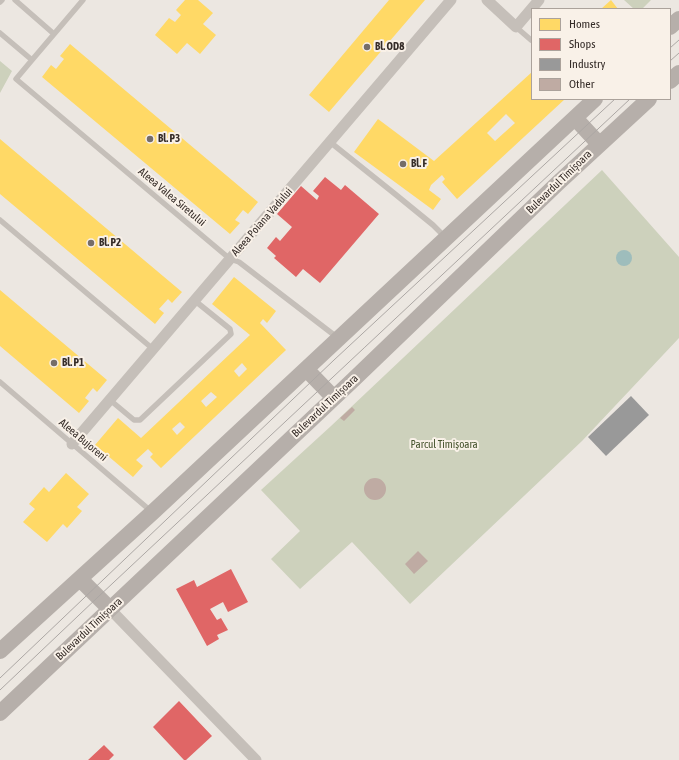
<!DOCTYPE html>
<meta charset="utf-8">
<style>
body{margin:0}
#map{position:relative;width:679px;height:760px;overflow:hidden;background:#ece7e1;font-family:"Asap Condensed",sans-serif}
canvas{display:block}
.legend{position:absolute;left:531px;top:8px;width:140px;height:92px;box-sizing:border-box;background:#f9f1e8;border:1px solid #aba29b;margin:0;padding:5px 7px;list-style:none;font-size:12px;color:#352c28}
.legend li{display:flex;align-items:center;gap:8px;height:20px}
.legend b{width:20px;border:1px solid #aba29b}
</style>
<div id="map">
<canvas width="679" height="760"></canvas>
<ul class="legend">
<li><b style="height:11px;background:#ffd966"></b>Homes</li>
<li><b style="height:11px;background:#e06666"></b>Shops</li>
<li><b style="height:11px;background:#999"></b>Industry</li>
<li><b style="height:11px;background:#bfaba3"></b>Other</li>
</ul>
</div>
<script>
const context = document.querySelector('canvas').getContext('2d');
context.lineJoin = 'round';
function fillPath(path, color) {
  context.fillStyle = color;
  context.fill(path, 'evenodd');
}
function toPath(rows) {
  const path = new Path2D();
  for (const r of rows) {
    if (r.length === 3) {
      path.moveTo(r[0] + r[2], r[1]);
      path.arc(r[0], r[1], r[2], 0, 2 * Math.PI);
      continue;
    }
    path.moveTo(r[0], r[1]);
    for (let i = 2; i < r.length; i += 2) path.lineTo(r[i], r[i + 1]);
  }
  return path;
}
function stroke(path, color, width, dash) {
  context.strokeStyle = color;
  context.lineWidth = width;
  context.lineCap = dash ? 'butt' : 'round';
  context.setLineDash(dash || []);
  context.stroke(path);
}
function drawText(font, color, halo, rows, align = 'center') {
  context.font = font + ' "Asap Condensed",sans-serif';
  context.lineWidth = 4;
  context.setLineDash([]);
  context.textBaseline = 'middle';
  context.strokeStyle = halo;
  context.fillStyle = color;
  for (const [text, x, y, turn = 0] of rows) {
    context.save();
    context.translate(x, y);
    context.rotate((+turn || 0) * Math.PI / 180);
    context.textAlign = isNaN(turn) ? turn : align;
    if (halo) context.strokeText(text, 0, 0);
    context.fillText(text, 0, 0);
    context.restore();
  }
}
const green = toPath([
 [624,0,651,0,642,9,634,9],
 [0,61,12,71,0,93],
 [602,170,679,257,679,338,582,441,410,604,352,542,300,589,271,559,300,531,261,490,331,426]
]);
const water = toPath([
 [624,258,8]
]);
const homes = toPath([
 [185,0,198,0,213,13,203,24,216,35,200,54,187,43,177,54,155,35,169,18,175,22,181,15,176,10],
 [389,0,425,0,329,112,309,95],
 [611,0,618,9,601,9],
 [70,44,258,202,248,214,243,210,235,220,240,223,230,234,42,77,51,65,56,69,64,59,60,56],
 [532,72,532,99,565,99,457,199,442,182,445,179,442,175,431,185,429,190,441,199,433,210,354,152,378,119,434,161],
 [506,114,515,123,495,141,487,133],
 [0,139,182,292,172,303,168,299,159,309,164,313,155,324,0,194],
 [234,277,276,311,267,323,263,319,260,323,286,350,161,468,150,457,153,454,148,449,136,460,143,466,133,477,95,445,118,418,141,438,250,335,212,304],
 [242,363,247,369,239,377,234,371],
 [211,392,217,397,206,407,201,401],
 [180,422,185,427,177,435,172,429],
 [0,290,107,380,97,392,93,388,85,398,89,401,79,413,0,346],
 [66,473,89,494,77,507,82,511,67,528,63,524,47,542,23,522,35,509,29,504,44,487,49,492]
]);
const shops = toPath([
 [325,177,341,190,345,185,379,214,320,283,303,269,296,277,274,258,276,256,267,248,276,237,280,241,292,227,277,214,301,186,317,200,319,196,313,191],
 [231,569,248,602,228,612,223,602,210,609,217,620,221,618,228,630,217,635,219,639,207,646,176,589,194,580,197,587],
 [179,701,212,736,186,760,184,760,153,727],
 [104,745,114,755,109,760,88,760]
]);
const industry = toPath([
 [631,396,649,415,606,456,588,437]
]);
const building = toPath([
 [352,407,355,410,344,421,340,418],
 [375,489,11],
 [418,551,428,561,414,574,405,564]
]);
const lane = toPath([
 [15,0,54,34],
 [0,2,2,0],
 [516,27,531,40],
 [0,33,32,60,83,0],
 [32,60,16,79,230,259,239,262,338,338],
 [330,142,395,194,433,225,446,238],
 [0,220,153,349],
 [0,382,152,512],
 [110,400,134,420,140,420,231,334,230,329,194,300]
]);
const street = toPath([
 [487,0,516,27,539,0],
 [72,444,451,0],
 [110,609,256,760]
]);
const secondary = toPath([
 [670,27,679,19],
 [670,81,679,73],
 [575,118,599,144],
 [306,369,334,398],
 [80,579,110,609],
 [0,651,153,512,595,99],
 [0,713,353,380,558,183,649,99]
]);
const tram = toPath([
 [670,48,679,40],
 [670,61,679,53],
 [0,678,334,360,615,99],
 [0,690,98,597,630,99]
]);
const markers = [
 [367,47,4,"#756d69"],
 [150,139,4,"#756d69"],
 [403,164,4,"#756d69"],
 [91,243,4,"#756d69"],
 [54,363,4,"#756d69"]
];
const poiNames = [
 ["Bl. OD8",375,47],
 ["Bl. P3",158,139],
 ["Bl. F",411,164],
 ["Bl. P2",99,243],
 ["Bl. P1",62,363]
];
const streetNames = [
 ["Bulevardul Timișoara",559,182,-44],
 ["Aleea Valea Siretului",172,197,40],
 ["Aleea Poiana Vadului",262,222,-49],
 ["Bulevardul Timișoara",325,406,-43],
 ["Aleea Bujoreni",83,440,40],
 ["Bulevardul Timișoara",89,629,-43]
];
const parkNames = [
 ["Parcul Timișoara",444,445]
];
fillPath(green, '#cdd1bc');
fillPath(water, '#9ebdbc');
fillPath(homes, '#ffd966');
fillPath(shops, '#e06666');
fillPath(industry, '#999');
fillPath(building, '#bfaba3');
stroke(lane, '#c5bfb9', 5.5);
stroke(street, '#c5bfb9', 11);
stroke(secondary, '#b6afaa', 16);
stroke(tram, '#aca7a4', 1);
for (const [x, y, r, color] of markers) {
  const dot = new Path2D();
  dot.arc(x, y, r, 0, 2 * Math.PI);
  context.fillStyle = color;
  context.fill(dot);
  stroke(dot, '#f9f1e8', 1.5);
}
drawText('bold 11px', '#352c28', '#f9f1e8', poiNames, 'left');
drawText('11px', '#352c28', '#f9f1e8', streetNames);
drawText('11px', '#45532d', '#f9f1e8', parkNames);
</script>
